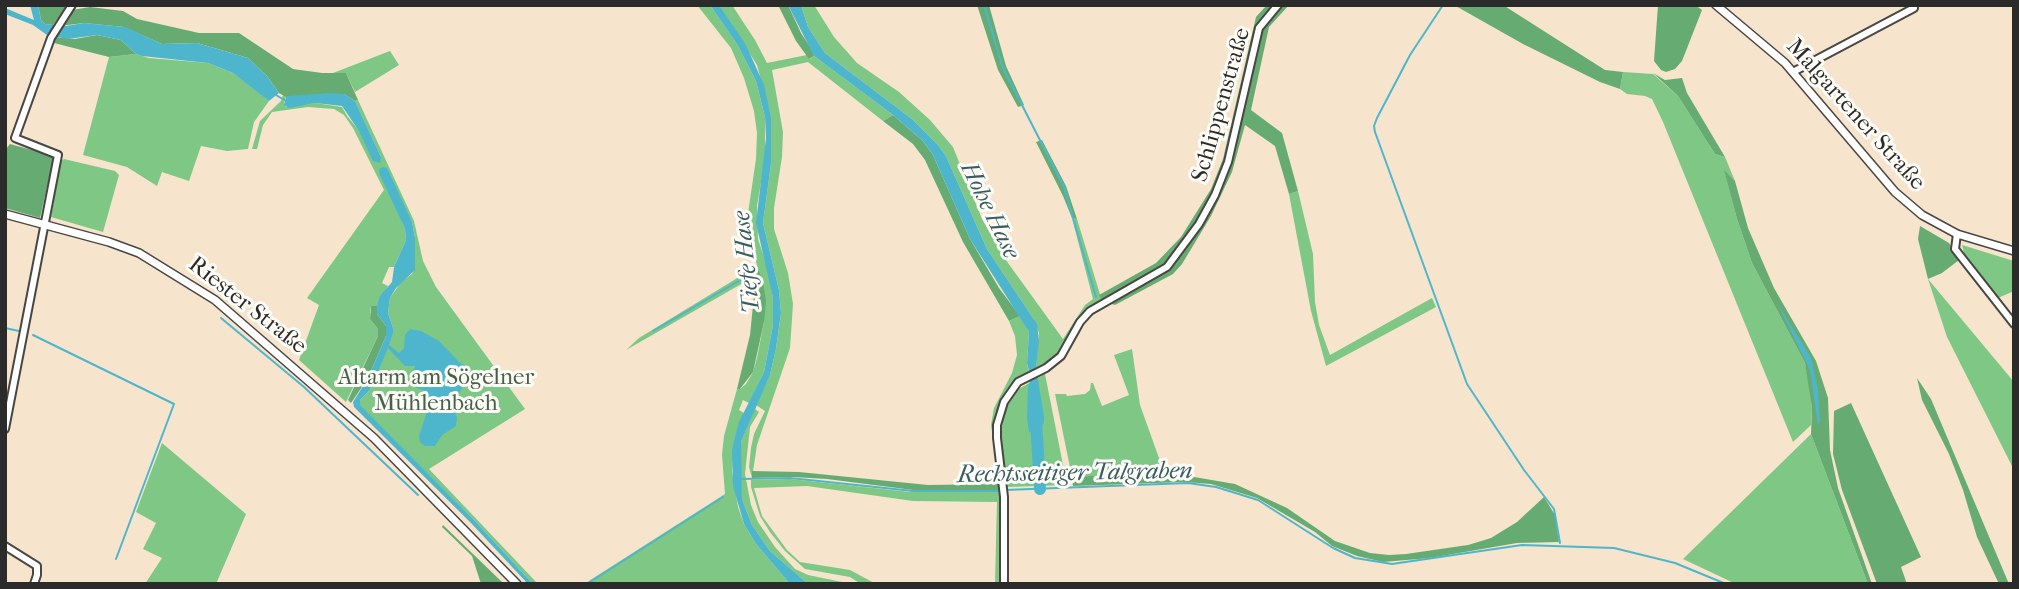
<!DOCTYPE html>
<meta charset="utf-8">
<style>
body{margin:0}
#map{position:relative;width:2019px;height:589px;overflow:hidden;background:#f6e4cd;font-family:"IM FELL French Canon",serif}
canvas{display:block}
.frame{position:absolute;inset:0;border:7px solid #2b2b2b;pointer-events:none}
</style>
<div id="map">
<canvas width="2019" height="589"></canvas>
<div class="frame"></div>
</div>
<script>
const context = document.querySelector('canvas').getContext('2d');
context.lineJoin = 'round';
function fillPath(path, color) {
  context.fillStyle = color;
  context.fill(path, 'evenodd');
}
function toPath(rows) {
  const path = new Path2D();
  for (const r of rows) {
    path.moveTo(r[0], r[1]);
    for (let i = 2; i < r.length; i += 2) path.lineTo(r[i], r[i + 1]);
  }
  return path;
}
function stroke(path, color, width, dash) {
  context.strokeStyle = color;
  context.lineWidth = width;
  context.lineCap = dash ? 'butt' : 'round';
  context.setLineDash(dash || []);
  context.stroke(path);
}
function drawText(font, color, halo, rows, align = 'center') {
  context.font = font + ' "IM FELL French Canon",serif';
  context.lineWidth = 6;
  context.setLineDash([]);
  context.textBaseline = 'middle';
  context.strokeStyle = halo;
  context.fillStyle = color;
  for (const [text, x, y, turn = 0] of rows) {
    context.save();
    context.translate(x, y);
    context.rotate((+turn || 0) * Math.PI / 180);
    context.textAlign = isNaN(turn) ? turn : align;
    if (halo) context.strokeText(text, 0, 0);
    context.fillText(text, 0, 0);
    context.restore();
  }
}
const green = toPath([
 [697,5,710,5,737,44,756,81,765,117,765,158,757,206,758,239,769,272,773,298,773,325,764,372,749,403,743,400,739,410,744,413,735,436,732,471,738,507,744,524,756,544,790,584,584,584,725,494,722,455,724,436,737,389,740,389,746,384,753,372,757,358,764,322,757,268,757,275,626,350,639,338,757,266,747,220,756,159,757,133,754,111,744,78,731,48],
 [719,5,732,5,755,40,767,63,807,55,810,59,814,56,893,115,883,121,808,62,772,70,783,132,782,157,774,208,774,229,788,273,793,304,790,348,757,445,752,478,749,467,751,448,754,434,765,411,756,405,770,375,776,349,781,313,779,290,763,223,771,164,771,117,757,65],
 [801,5,814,5,834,37,857,63,899,92,930,120,953,147,982,219,1008,263,1063,339,1085,305,1093,299,1072,218,1077,219,1102,301,1080,318,1055,357,1047,364,1036,369,1039,333,1033,318,987,249,946,156,938,145,912,119,825,53,808,27],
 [390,51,399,65,355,92,346,73,333,73],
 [136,54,149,58,208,63,233,73,260,93,269,101,254,122,248,149,227,151,201,146,189,181,162,172,157,186,127,167,83,155,109,57],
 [1623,72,1653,74,1678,96,1715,154,1725,157,1735,181,1725,172,1737,219,1752,263,1805,363,1809,382,1812,408,1811,425,1793,442,1663,122,1652,99,1645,96,1627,94,1620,89],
 [283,95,286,97,284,102,286,107,315,103,342,107,347,116,381,157,355,101,358,100,414,221,423,261,436,287,525,409,429,469,538,584,533,584,474,520,359,405,360,400,370,390,394,331,388,313,390,298,401,282,412,274,415,265,415,238,412,222,379,169,405,229,406,240,394,267,389,267,382,283,388,286,377,306,371,306,370,311,370,319,378,329,378,336,346,402,299,360,319,305,307,298,384,190,353,128,344,115,334,109,308,107,272,112,263,125,257,149,252,149,260,121,281,101],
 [64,159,115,171,119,175,103,232,51,217,61,161],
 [1298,191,1313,254,1315,302,1319,325,1330,355,1432,298,1436,307,1326,366,1311,311,1289,194],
 [1962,245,2014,261,2014,291,1998,298,1964,253],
 [1928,279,2014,382,2014,470,1947,337],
 [1020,316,1029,332,1027,363,1029,372,1015,380,997,412,995,422,1000,489,991,425,994,408,1012,373,1017,355,1015,336,1009,321],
 [1132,349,1140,405,1164,472,1072,477,1055,394,1066,394,1067,396,1085,394,1090,390,1091,383,1093,383,1102,406,1129,395,1114,355],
 [1045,374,1067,485,1007,487,1001,436,1003,416,1008,401,1015,391],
 [755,409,759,412,750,427,745,474,751,505,758,522,775,547,795,569,808,575,852,584,806,582,770,551,752,525,742,499,740,460,741,442],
 [1811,434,1868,584,1736,584,1683,559],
 [162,443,246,514,216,584,145,584,162,558,143,549,156,523,136,512],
 [790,479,910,492,1001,492,1001,584,995,584,997,502,913,501,807,486,754,488,762,516,787,550,800,562,850,570,876,584,861,584,850,577,805,569,785,551,770,532,760,516,751,487,751,480]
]);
const forest = toPath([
 [38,5,67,5,53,25,45,24,41,20],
 [778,5,788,5,801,33,812,50,814,56,809,59,796,41],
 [977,5,989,5,1006,66,1024,105,1018,107,998,70],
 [1267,5,1289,5,1269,27,1251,110,1282,133,1298,191,1289,194,1275,146,1245,125,1232,172,1211,216,1182,264,1173,274,1115,305,1102,301,1099,295,1156,263,1181,237,1211,189,1223,159,1256,17],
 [1454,5,1503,5,1605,70,1623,72,1620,89,1600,82,1523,44],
 [1658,5,1695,5,1702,10,1682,61,1675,69,1666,72,1661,70,1654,61],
 [90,7,123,11,137,19,199,33,239,33,293,69,322,73,346,73,358,100,355,101,344,94,286,97,279,93,267,76,248,58,197,43,162,44,124,27,84,23,60,26,72,10],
 [97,35,121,40,136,54,109,57,54,43,47,57,54,37,75,39],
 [1653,73,1665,80,1682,78,1687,93,1725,157,1715,154,1678,96],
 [893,115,923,141,933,155,970,239,999,288,1020,316,1009,321,963,242,925,160,913,144,883,121],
 [1042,140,1066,186,1077,219,1072,218,1063,196,1036,142],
 [10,144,54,156,40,218,5,208,5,150],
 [1724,170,1735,181,1748,228,1774,288,1816,361,1828,398,1830,450,1838,488,1872,584,1868,584,1811,434,1812,408,1805,363,1752,263,1737,219],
 [1920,226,1949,243,1959,260,1942,273,1928,279,1918,239],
 [757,266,763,282,766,301,764,322,753,372,740,389,737,389,750,335],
 [371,306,377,306,377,314,386,326,386,336,368,378,351,403,348,400,378,336,378,329,370,319],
 [1917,378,1931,399,2009,584,1999,584,1977,537,1963,490,1949,454,1922,400],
 [1851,403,1921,557,1901,567,1907,584,1877,584,1842,490,1833,454,1834,411],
 [752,471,799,472,928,485,999,484,1000,490,913,490,827,479,793,477,752,478],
 [1165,472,1235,484,1287,508,1335,541,1370,553,1389,555,1406,554,1468,545,1491,538,1517,522,1544,497,1555,515,1559,542,1517,543,1430,558,1383,562,1357,556,1332,546,1315,532,1257,498,1211,484,1184,482,1073,486,1072,477],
 [443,525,502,582,502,584,481,584,472,556,442,527]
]);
const water = toPath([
 [30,5,38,5,41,20,45,24,66,26,84,23,125,27,162,44,197,43,248,58,267,76,279,93,269,101,233,73,208,63,142,56,136,54,121,40,97,35,68,39,47,35,33,25,5,14,5,8,34,20],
 [710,5,719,5,746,45,764,85,771,117,771,164,763,223,779,290,781,313,776,349,770,375,741,442,742,499,752,525,770,551,806,582,822,584,790,584,756,544,744,524,733,486,732,451,735,436,739,422,764,372,773,325,773,298,756,223,766,138,765,117,756,81,737,44],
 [788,5,801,5,808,27,825,53,912,119,938,145,946,156,987,249,1037,324,1039,341,1036,369,1044,416,1044,422,1038,434,1029,432,1027,418,1028,387,1031,379,1027,363,1029,332,970,239,933,155,923,141,893,115,814,56],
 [332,93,344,94,355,101,381,157,380,163,373,161,359,131,342,106,315,103,289,108,284,105,286,97,289,96],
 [383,167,387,168,412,222,415,238,415,270,396,288,390,298,388,313,394,331,389,345,399,353,404,348,405,335,410,329,421,331,439,341,460,363,470,368,470,375,453,403,457,418,456,426,442,435,435,446,425,446,420,442,419,436,429,406,428,392,414,387,412,378,415,366,405,366,388,348,370,390,360,400,360,405,474,520,533,584,528,584,471,523,354,407,353,402,368,378,386,336,386,326,377,314,377,306,380,296,392,282,394,267,406,240,405,229,380,175,379,169],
 [1777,303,1811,358,1818,391,1820,421,1818,425,1810,370]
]);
const stream = toPath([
 [984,5,1003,68,1064,187,1096,297],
 [1443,5,1410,55,1377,118,1374,126,1375,132,1467,384,1524,470,1554,509,1560,543],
 [276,95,286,101],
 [221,318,304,387,418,495],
 [5,328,19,331],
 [653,331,754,272],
 [33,335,174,404,116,559],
 [740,479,790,478,913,491,999,491],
 [1005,490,1188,483,1216,487,1258,500,1333,548,1355,558,1392,564,1522,545,1614,548,1675,563,1726,584],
 [587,584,723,497]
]);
const river = toPath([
 [1036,419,1040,489]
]);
const minor = toPath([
 [1793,72,1914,8],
 [1957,234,1955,249,2014,324],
 [5,429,58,155,15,138,51,38,72,5],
 [5,546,37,566,37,575,34,584],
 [1004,584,1004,497,997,438,997,425,1004,402,1018,382,1046,368,1061,356,1080,322,1090,311,1167,267,1199,224,1215,195,1228,162,1259,28,1278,5]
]);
const tertiary = toPath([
 [1716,5,1785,63,1895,192,1922,215,1957,234,2014,251],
 [5,214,109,242,139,253,215,300,374,438,517,584]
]);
const streetNames = [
 ["Schlippenstraße",1222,105,-74],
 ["Malgartener Straße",1855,115,48],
 ["Riester Straße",247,306,38]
];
const parkNames = [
 ["Altarm am Sögelner",436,378],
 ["Mühlenbach",436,404]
];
const waterNames = [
 ["Hohe Hase",989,211,64],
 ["Tiefe Hase",748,262,-96],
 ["Rechtsseitiger Talgraben",1075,474,-1]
];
fillPath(green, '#7ec784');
fillPath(forest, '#66ac72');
fillPath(water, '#4eb6cc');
stroke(stream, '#4eb6cc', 2);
stroke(river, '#4eb6cc', 12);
stroke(minor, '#494743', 10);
stroke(tertiary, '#494743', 10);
stroke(minor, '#fff', 6);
stroke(tertiary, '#fff', 7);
drawText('23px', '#2b2b2b', '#fdfcf7', streetNames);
drawText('23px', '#48624a', '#fdfcf7', parkNames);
drawText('italic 24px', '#375c63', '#fdfcf7', waterNames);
</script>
